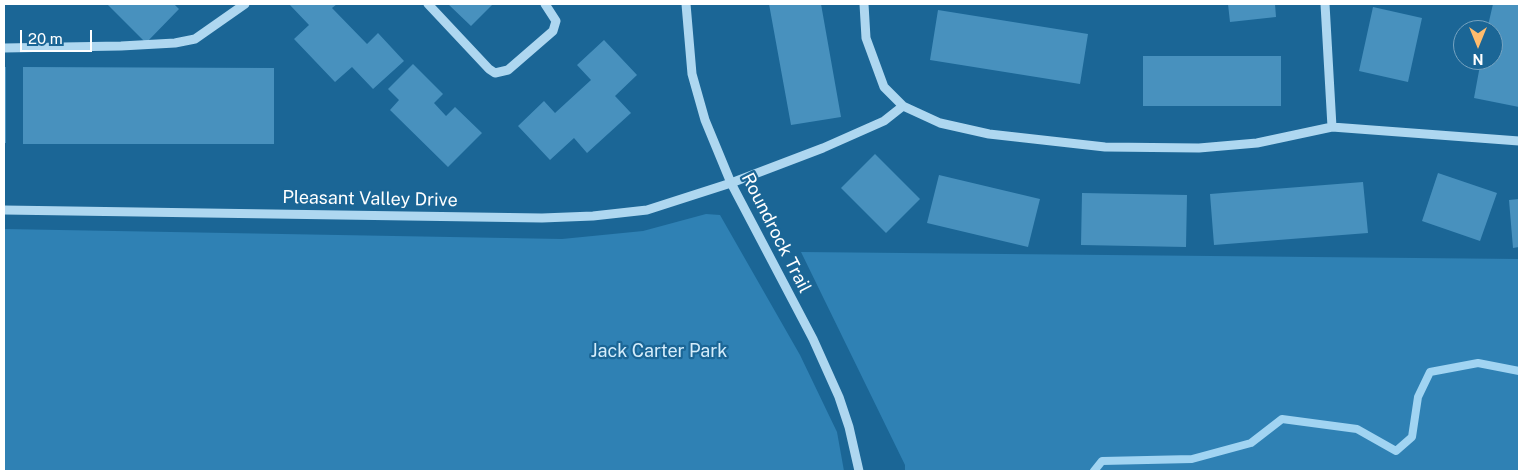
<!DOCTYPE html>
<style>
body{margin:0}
#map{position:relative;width:1523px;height:475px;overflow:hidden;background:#1b6696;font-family:"Public Sans",sans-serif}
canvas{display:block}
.frame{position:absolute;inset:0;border:5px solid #fff;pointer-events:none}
.north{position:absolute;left:1453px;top:20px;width:50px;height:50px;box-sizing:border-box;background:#1b6696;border:1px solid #76a3c0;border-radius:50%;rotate:180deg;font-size:14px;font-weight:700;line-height:20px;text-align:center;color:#fff}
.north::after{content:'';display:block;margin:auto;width:18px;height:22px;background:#ffbc6d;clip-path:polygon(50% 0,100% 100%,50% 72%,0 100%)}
.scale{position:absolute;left:20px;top:30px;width:72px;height:22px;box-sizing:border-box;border:2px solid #fff;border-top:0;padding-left:6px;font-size:15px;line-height:18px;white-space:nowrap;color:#fff;-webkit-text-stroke:4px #1b6696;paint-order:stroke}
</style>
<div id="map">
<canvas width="1523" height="475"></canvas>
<div class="frame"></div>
<div class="north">N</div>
<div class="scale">20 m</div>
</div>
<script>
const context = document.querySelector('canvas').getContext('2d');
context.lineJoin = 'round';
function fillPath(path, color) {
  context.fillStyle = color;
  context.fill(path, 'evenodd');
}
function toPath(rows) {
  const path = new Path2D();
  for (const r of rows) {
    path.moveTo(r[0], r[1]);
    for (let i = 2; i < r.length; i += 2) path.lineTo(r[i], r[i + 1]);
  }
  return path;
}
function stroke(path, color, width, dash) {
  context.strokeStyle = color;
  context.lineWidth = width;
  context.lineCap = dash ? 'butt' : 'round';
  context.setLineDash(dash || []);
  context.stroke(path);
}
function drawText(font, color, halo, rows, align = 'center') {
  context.font = font + ' "Public Sans",sans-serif';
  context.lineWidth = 4.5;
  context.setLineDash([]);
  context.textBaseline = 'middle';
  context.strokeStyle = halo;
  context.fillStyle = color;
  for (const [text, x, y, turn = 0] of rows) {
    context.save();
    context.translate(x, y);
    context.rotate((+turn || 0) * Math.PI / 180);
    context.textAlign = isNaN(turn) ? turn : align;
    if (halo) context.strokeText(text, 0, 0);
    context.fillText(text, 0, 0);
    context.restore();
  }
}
const green = toPath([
 [706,214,720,215,800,355,837,432,844,471,4,471,4,229,562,239,643,231],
 [801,252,1519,259,1519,471,905,471,905,465]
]);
const stream = toPath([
 [1094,471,1102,461,1192,459,1251,443,1282,419,1357,429,1396,451,1412,437,1418,397,1430,372,1478,363,1519,371]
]);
const building = toPath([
 [107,4,174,4,179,9,146,43],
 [289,4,337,4,332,8,367,44,378,33,404,61,373,89,352,67,335,82,294,39,309,25],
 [448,4,493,4,471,26],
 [769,4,821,4,841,117,791,125],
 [1228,4,1275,4,1276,17,1230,22],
 [1493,4,1519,4,1519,107,1474,98,1481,60,1493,60,1493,30,1487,30],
 [1373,7,1422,18,1408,82,1359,71],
 [938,10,1088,34,1080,84,930,60],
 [604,40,637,75,615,96,631,113,587,153,574,138,550,160,518,126,544,101,555,113,591,80,577,65],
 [1143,56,1281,56,1281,106,1143,106],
 [413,64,443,94,434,103,446,116,455,107,482,133,448,167,390,110,399,100,388,89],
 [4,67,6,67,6,143,4,143],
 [23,67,274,68,274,144,23,144],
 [875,154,920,199,886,233,841,188],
 [1438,173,1497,193,1480,241,1422,221],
 [939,175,1040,199,1028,247,927,223],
 [1363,182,1368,233,1214,245,1210,194],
 [1082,193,1187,195,1186,247,1081,245],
 [1519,199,1519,247,1513,248,1509,200]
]);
const minor = toPath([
 [428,4,489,69,495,73,508,70,553,31,556,21,545,4],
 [686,4,692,74,705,120,731,183,813,339,839,397,849,427,859,471],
 [864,4,866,38,884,87,903,106,940,123,989,134,1105,147,1199,148,1257,143,1332,127,1519,141],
 [1325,4,1332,127],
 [4,48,121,46,175,43,195,39,245,4],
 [4,210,542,218,593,216,647,210,731,183,823,148,884,121,903,106]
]);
const streetNames = [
 ["Pleasant Valley Drive",370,199,1],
 ["Roundrock Trail",776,233,63]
];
const parkNames = [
 ["Jack Carter Park",659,351]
];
fillPath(green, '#2f81b4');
stroke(stream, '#a1d4f2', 8);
fillPath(building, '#4891be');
stroke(minor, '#aed7f0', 9);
drawText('18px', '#fff', '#1b6696', streetNames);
drawText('18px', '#d5edfb', '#1b6696', parkNames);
</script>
